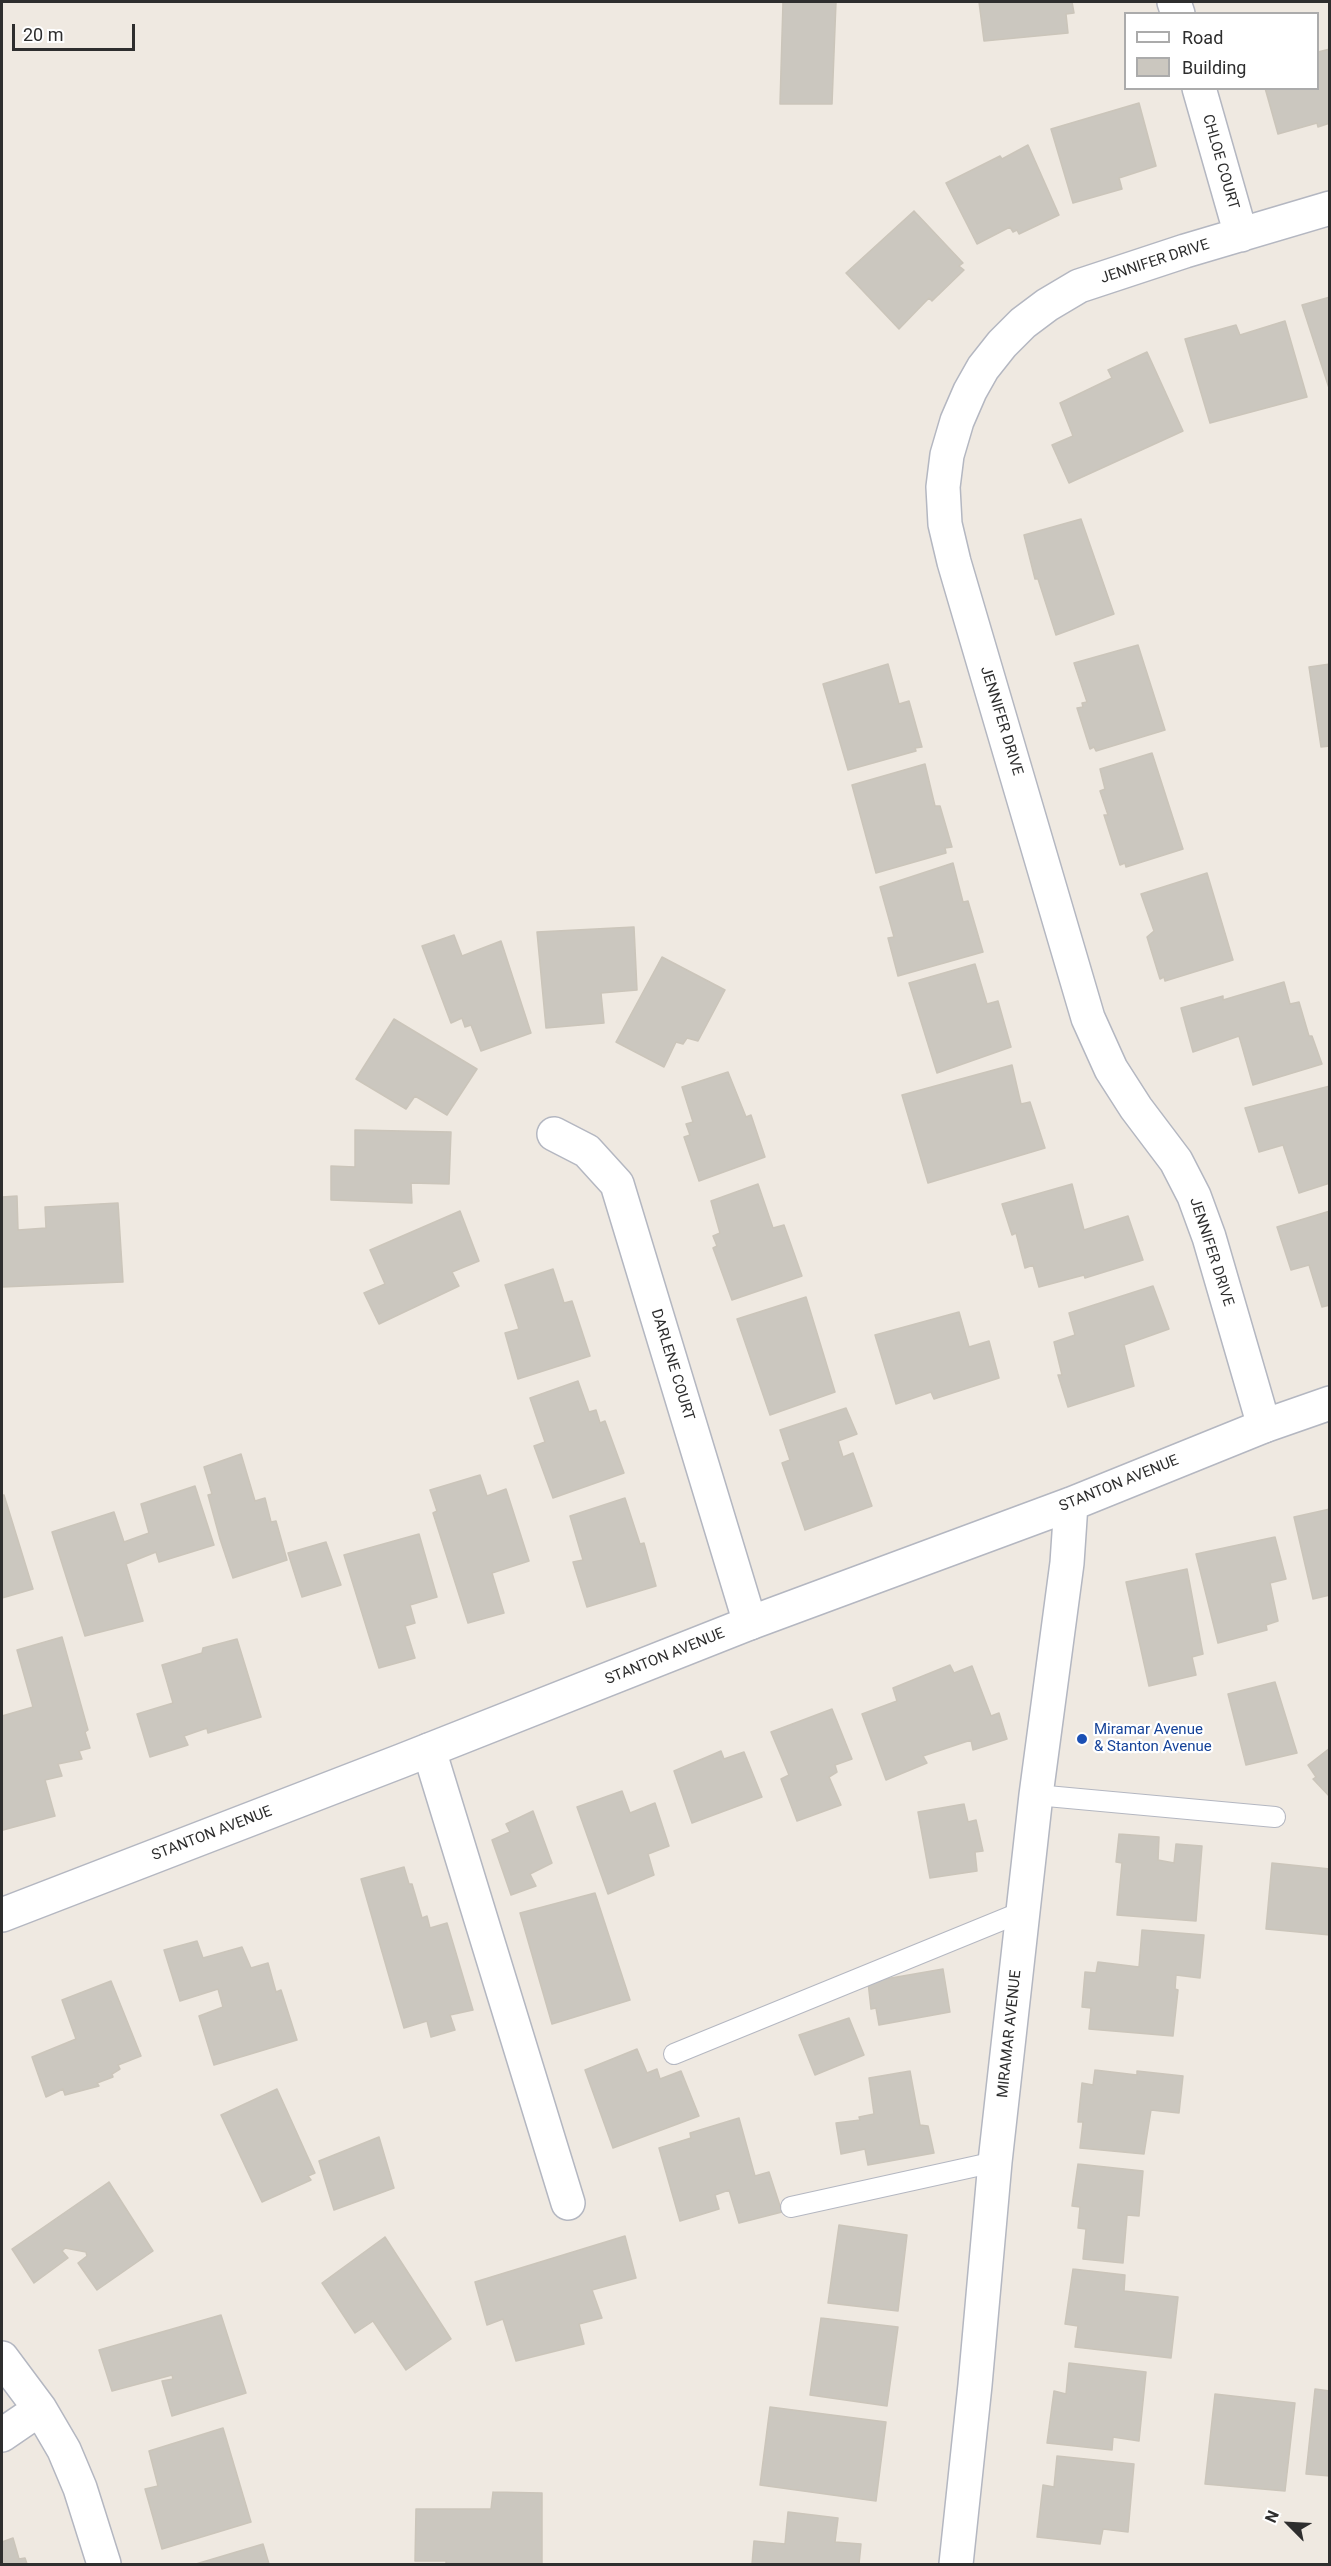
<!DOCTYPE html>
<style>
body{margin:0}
#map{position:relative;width:1331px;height:2566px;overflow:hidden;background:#efe9e1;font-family:Roboto,sans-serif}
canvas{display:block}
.frame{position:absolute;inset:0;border:3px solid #2e2e2e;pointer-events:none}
.legend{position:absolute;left:1124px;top:12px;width:195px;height:78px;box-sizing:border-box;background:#fff;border:2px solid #ababab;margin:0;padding:8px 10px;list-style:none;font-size:18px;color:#2e2e2e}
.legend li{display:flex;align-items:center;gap:12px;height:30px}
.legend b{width:30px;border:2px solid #ababab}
.north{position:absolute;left:1259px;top:2494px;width:60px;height:60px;-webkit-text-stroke:4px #fff;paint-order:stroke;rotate:294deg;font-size:16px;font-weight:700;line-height:24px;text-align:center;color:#2e2e2e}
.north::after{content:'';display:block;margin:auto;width:21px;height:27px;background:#2e2e2e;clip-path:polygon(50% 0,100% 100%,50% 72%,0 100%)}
.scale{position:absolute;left:12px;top:24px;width:123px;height:27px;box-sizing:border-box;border:3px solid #2e2e2e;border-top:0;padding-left:8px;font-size:18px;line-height:21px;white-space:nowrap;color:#2e2e2e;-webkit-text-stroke:4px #fff;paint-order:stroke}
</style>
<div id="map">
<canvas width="1331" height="2566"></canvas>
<div class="frame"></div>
<ul class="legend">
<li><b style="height:8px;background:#fff"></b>Road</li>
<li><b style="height:16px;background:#cbc7bf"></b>Building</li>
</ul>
<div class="north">N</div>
<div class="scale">20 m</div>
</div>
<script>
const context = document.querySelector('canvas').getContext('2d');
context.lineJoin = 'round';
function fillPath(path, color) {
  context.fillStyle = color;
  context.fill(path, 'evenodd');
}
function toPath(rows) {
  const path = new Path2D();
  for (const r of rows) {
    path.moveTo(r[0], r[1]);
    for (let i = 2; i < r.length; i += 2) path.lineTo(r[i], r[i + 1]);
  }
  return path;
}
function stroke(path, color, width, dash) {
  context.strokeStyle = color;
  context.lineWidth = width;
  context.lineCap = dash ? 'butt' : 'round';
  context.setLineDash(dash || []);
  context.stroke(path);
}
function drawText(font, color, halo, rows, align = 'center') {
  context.font = font + ' Roboto,sans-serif';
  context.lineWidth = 4.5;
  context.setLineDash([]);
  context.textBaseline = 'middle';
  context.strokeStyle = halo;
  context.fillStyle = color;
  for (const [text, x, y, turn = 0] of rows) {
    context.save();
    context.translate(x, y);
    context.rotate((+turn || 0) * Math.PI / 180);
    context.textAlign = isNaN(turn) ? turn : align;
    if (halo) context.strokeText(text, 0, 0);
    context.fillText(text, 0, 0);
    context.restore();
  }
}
const building = toPath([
 [783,2,836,2,832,104,780,104,783,2],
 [979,2,1072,2,1074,13,1066,14,1068,33,984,41,979,2],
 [1330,49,1330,123,1318,127,1317,123,1278,134,1265,88,1318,88,1318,52,1330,49],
 [1139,103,1156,166,1119,178,1122,189,1073,203,1051,129,1139,103],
 [1028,145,1059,215,1019,234,1017,230,1013,232,1010,227,977,244,946,183,1000,156,1002,159,1028,145],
 [914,211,963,263,959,266,964,270,932,301,929,298,899,329,846,273,914,211],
 [1330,297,1330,387,1329,388,1302,305,1330,297],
 [1285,321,1307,397,1210,423,1185,339,1236,325,1240,335,1285,321],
 [1147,352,1183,431,1069,483,1052,445,1073,436,1060,403,1112,378,1108,370,1147,352],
 [1081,519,1114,614,1056,635,1038,579,1035,579,1024,535,1081,519],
 [1138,645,1165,730,1096,751,1094,747,1090,749,1077,708,1083,707,1082,703,1087,702,1074,663,1138,645],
 [888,664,899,704,909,701,922,747,915,748,916,751,848,770,823,684,888,664],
 [1330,664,1330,746,1321,747,1309,667,1330,664],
 [1152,753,1183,849,1126,867,1125,863,1120,865,1104,815,1108,815,1100,791,1105,789,1100,769,1152,753],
 [925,764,935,806,940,806,952,847,945,848,946,853,876,873,852,785,925,764],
 [953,863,963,902,968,901,983,952,898,976,888,938,894,937,880,887,953,863],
 [1207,873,1233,960,1165,981,1164,977,1160,979,1147,937,1154,931,1141,894,1207,873],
 [634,927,637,990,601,993,604,1023,546,1028,537,932,634,927],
 [454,935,462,956,501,941,531,1033,481,1051,471,1025,465,1027,462,1018,451,1023,422,946,454,935],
 [662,957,725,990,698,1041,687,1038,683,1044,676,1042,664,1067,616,1042,662,957],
 [975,964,987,1004,998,1001,1011,1047,937,1073,909,983,975,964],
 [1284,982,1290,1004,1299,1002,1309,1036,1312,1036,1322,1064,1253,1085,1239,1036,1193,1052,1181,1008,1223,996,1223,1000,1284,982],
 [394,1019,477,1069,447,1115,415,1096,406,1109,356,1079,394,1019],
 [1012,1065,1021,1104,1030,1102,1045,1148,928,1183,902,1095,1012,1065],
 [728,1072,746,1117,751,1115,765,1157,699,1181,684,1137,690,1135,686,1124,693,1122,682,1087,728,1072],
 [1330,1086,1330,1183,1299,1193,1283,1145,1259,1152,1245,1108,1330,1086],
 [355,1130,451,1132,449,1184,411,1183,412,1203,331,1200,331,1166,355,1167,355,1130],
 [758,1184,773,1228,784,1225,802,1276,732,1300,713,1248,717,1246,713,1236,720,1233,711,1201,758,1184],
 [1072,1184,1084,1230,1128,1216,1143,1260,1085,1278,1084,1275,1039,1287,1033,1265,1025,1268,1016,1233,1012,1235,1002,1204,1072,1184],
 [17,1196,18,1230,46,1228,45,1207,118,1203,123,1282,2,1287,2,1197,17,1196],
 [460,1211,479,1261,452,1272,459,1286,379,1324,364,1293,385,1284,370,1250,460,1211],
 [1330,1211,1330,1305,1322,1307,1309,1265,1291,1270,1277,1227,1330,1211],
 [553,1269,564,1303,572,1301,590,1356,518,1379,505,1333,519,1329,505,1285,553,1269],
 [1153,1286,1169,1329,1124,1345,1134,1386,1068,1407,1058,1375,1062,1375,1054,1342,1075,1335,1069,1313,1153,1286],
 [806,1297,835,1392,770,1415,737,1319,806,1297],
 [959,1312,969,1347,989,1341,999,1378,934,1399,931,1392,896,1404,875,1335,959,1312],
 [578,1381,589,1412,596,1410,600,1423,605,1421,624,1473,553,1498,534,1446,545,1442,530,1398,578,1381],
 [846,1408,857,1434,838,1441,843,1457,853,1453,872,1506,805,1530,782,1463,790,1460,780,1430,846,1408],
 [241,1454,255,1501,265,1498,271,1522,276,1521,287,1560,233,1578,220,1539,208,1495,212,1494,204,1467,241,1454],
 [480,1475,487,1496,506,1489,529,1561,492,1573,504,1613,468,1623,433,1513,437,1511,430,1490,480,1475],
 [195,1486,214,1545,159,1562,156,1552,126,1564,143,1621,85,1636,52,1532,114,1512,124,1542,149,1533,141,1504,195,1486],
 [2,1495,4,1495,33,1589,2,1598,2,1495],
 [625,1498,640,1544,644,1543,656,1586,587,1607,573,1562,583,1560,570,1516,625,1498],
 [1330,1509,1330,1595,1313,1599,1294,1517,1330,1509],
 [419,1534,437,1597,410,1605,415,1623,405,1626,415,1658,379,1668,344,1555,419,1534],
 [1275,1537,1286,1579,1270,1583,1278,1621,1266,1625,1267,1630,1218,1643,1196,1554,1275,1537],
 [326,1542,341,1585,302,1597,288,1553,326,1542],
 [1187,1569,1203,1654,1192,1657,1196,1675,1149,1686,1126,1582,1187,1569],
 [62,1637,88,1730,85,1732,90,1748,79,1751,82,1759,58,1764,62,1776,45,1780,55,1816,3,1830,2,1716,33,1707,17,1650,62,1637],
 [237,1639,261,1717,208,1733,207,1728,184,1736,188,1745,150,1757,137,1714,173,1703,162,1665,202,1653,203,1648,237,1639],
 [950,1665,954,1673,972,1666,991,1716,999,1713,1007,1739,973,1750,971,1740,923,1756,927,1763,886,1780,862,1714,897,1701,893,1688,950,1665],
 [1275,1682,1297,1753,1246,1765,1228,1694,1275,1682],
 [832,1709,852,1759,835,1765,837,1772,829,1777,841,1805,797,1821,781,1779,789,1775,771,1732,832,1709],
 [1330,1748,1330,1797,1313,1779,1316,1777,1308,1765,1330,1748],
 [721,1751,724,1759,744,1752,762,1797,692,1823,674,1771,721,1751],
 [622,1791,630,1813,655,1803,669,1846,648,1854,654,1875,608,1894,577,1807,622,1791],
 [964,1804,968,1822,976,1820,983,1851,975,1852,977,1871,930,1878,918,1812,964,1804],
 [533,1811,552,1863,530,1874,536,1886,511,1895,492,1840,510,1832,506,1824,533,1811],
 [1119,1834,1159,1837,1158,1860,1174,1863,1176,1844,1202,1846,1196,1921,1117,1915,1122,1863,1116,1862,1119,1834],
 [1272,1863,1330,1869,1330,1935,1266,1929,1272,1863],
 [404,1867,409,1884,412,1884,422,1918,427,1916,430,1928,447,1923,473,2010,450,2015,455,2030,431,2037,427,2021,404,2028,361,1879,404,1867],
 [595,1893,630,2000,552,2024,520,1913,595,1893],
 [1142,1930,1204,1935,1200,1978,1176,1975,1175,1989,1178,1990,1173,2036,1089,2029,1091,2008,1082,2007,1085,1972,1096,1973,1098,1962,1139,1967,1142,1930],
 [197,1941,203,1958,242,1947,251,1968,268,1963,276,1992,281,1990,297,2040,214,2065,199,2016,223,2007,218,1989,180,2001,164,1950,197,1941],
 [943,1969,950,2012,879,2025,876,2008,871,2009,868,1982,943,1969],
 [111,1981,141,2056,118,2065,120,2069,112,2074,113,2077,97,2083,99,2086,65,2095,63,2089,46,2097,32,2057,76,2039,62,2000,111,1981],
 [849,2018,864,2055,815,2075,799,2035,849,2018],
 [637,2049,647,2073,657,2069,660,2079,681,2071,699,2116,613,2148,585,2070,637,2049],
 [1095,2070,1137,2075,1137,2071,1183,2076,1179,2113,1151,2110,1144,2154,1080,2148,1083,2122,1078,2122,1082,2083,1093,2085,1095,2070],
 [910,2071,920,2125,928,2126,934,2153,868,2165,865,2149,841,2154,836,2123,860,2120,859,2117,874,2114,869,2078,910,2071],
 [277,2089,315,2173,308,2176,311,2180,262,2202,221,2115,277,2089],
 [739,2118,755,2176,769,2172,782,2212,739,2223,729,2190,715,2195,719,2209,680,2221,659,2148,691,2138,690,2133,739,2118],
 [379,2137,394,2188,334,2210,319,2161,379,2137],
 [1078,2164,1143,2171,1139,2216,1127,2215,1123,2263,1083,2259,1086,2229,1078,2228,1080,2207,1072,2206,1078,2164],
 [109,2182,153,2251,97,2290,78,2263,87,2256,86,2252,65,2248,62,2251,68,2258,34,2283,12,2249,109,2182],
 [839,2225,907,2235,898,2311,828,2303,839,2225],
 [625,2236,636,2278,592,2290,602,2318,579,2324,584,2344,516,2361,503,2319,487,2325,475,2282,625,2236],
 [385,2237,451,2339,406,2370,373,2321,355,2333,322,2283,385,2237],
 [1073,2269,1125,2275,1124,2291,1178,2297,1171,2358,1075,2347,1078,2326,1065,2324,1073,2269],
 [221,2315,246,2393,172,2416,162,2381,173,2379,172,2375,112,2391,99,2350,221,2315],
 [821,2318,898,2327,887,2406,810,2395,821,2318],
 [1069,2363,1146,2372,1139,2441,1113,2437,1112,2450,1047,2443,1054,2391,1066,2394,1069,2363],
 [1315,2389,1330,2391,1330,2476,1306,2474,1315,2389],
 [1215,2394,1295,2403,1285,2491,1205,2484,1215,2394],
 [770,2407,886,2422,876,2501,760,2485,770,2407],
 [223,2428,251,2522,162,2549,145,2489,158,2486,149,2451,223,2428],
 [1057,2456,1134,2464,1128,2532,1103,2529,1100,2544,1037,2537,1043,2485,1054,2487,1057,2456],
 [493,2492,542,2493,542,2564,446,2564,446,2561,415,2561,416,2509,491,2509,493,2492],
 [788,2512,838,2518,835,2542,861,2544,859,2564,752,2564,754,2541,785,2544,788,2512],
 [13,2538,19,2559,25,2558,27,2564,2,2564,2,2542,13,2538],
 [263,2544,269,2564,196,2564,263,2544]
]);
const lane = toPath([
 [1036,1795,1275,1817],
 [674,2054,1024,1911],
 [791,2207,995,2162]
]);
const street = toPath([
 [1174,2,1178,14],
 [1199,88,1241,235],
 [554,1134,587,1151,617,1184,750,1623],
 [1264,1426,1209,1237,1194,1196,1176,1161,1136,1108,1111,1069,1088,1018,954,562,945,524,943,487,947,455,957,421,970,391,983,368,1002,344,1023,323,1047,305,1079,286,1185,251,1330,208],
 [429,1750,568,2203],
 [2,2358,40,2409,64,2450,80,2488,104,2564],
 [2,2435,40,2409]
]);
const secondary = toPath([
 [2,1915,401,1761,750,1623,1071,1504,1264,1426,1330,1403],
 [956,2564,975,2385,995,2162,1036,1795,1067,1563,1071,1504]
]);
const markers = [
 [1082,1739,6,"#1a4fb4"]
];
const streetNames = [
 ["CHLOE COURT",1220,162,74],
 ["JENNIFER DRIVE",1155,262,-18],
 ["JENNIFER DRIVE",1001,721,73],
 ["JENNIFER DRIVE",1211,1252,72],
 ["DARLENE COURT",672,1365,73],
 ["STANTON AVENUE",1119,1484,-22],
 ["STANTON AVENUE",665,1657,-22],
 ["STANTON AVENUE",212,1834,-21],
 ["MIRAMAR AVENUE",1010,2034,-84]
];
const transitNames = [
 ["Miramar Avenue",1094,1730],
 ["& Stanton Avenue",1094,1747]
];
fillPath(building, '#cbc7bf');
stroke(building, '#cbc5ba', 1.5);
stroke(lane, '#b4b7c1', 22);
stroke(street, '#b4b7c1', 36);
stroke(secondary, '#b4b7c1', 36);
stroke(lane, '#fff', 20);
stroke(street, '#fff', 33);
stroke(secondary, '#fff', 33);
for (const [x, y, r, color] of markers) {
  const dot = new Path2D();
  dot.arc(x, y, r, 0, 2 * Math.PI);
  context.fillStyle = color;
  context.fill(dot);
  stroke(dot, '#fff', 2);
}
drawText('15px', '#2e2e2e', '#fff', streetNames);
drawText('15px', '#164399', '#fff', transitNames, 'left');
</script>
